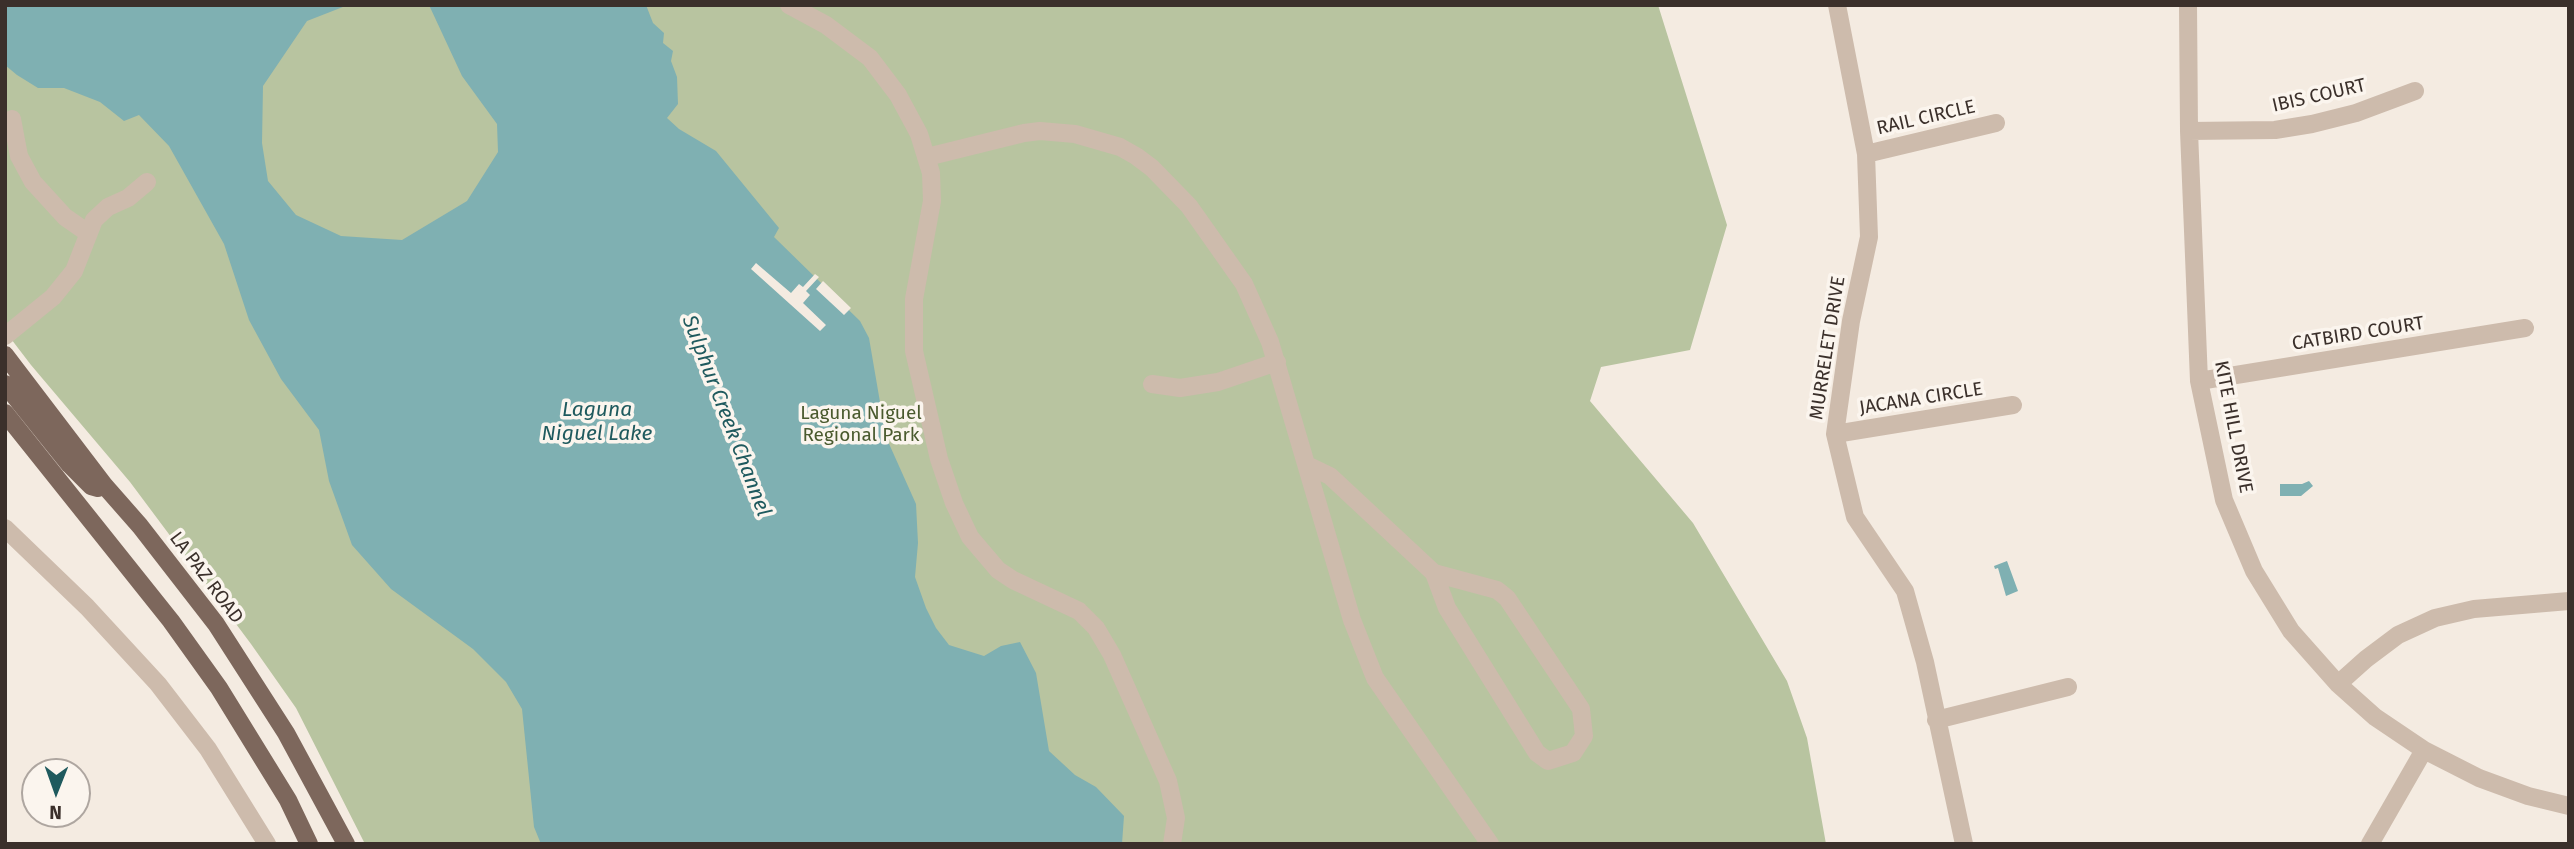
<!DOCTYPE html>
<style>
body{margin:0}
#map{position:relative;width:2574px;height:849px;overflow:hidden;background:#f4ebe1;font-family:"Fira Sans",sans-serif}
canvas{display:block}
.frame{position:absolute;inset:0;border:7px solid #3b302b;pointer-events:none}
.north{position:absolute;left:21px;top:758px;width:70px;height:70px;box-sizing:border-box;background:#fbf5ee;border:2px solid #aea6a0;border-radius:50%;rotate:181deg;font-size:19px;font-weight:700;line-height:28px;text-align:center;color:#3b302b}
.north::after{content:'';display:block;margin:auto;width:24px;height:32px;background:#1f5a5e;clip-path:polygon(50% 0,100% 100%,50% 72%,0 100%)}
</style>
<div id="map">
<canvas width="2574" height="849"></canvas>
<div class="frame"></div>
<div class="north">N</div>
</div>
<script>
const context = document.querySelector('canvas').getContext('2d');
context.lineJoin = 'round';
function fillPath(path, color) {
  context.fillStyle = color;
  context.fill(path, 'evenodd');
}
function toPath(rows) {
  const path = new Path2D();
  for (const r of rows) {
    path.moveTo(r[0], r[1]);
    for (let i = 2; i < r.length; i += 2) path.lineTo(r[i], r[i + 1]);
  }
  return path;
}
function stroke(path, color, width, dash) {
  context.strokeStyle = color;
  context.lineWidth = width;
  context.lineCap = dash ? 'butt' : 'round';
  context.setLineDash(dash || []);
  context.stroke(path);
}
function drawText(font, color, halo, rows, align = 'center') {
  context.font = font + ' "Fira Sans",sans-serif';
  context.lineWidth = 7;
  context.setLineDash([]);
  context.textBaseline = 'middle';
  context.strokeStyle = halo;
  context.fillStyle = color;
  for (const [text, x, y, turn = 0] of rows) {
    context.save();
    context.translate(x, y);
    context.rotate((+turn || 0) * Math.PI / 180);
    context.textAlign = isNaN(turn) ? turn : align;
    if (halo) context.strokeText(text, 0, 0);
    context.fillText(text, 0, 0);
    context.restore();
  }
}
const green = toPath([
 [5,5,1658,5,1727,225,1690,350,1601,367,1590,401,1693,523,1787,681,1807,738,1826,844,365,844,296,708,251,644,130,482,31,365,5,331]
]);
const water = toPath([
 [5,5,348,5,307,21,263,86,262,143,268,181,296,215,341,236,402,240,467,201,498,152,497,124,462,76,429,5,646,5,653,23,664,33,663,43,673,51,671,61,677,77,678,104,667,118,679,129,716,151,779,228,774,237,860,321,869,338,886,437,916,504,918,543,915,577,926,608,936,628,949,645,984,656,1001,646,1020,642,1036,673,1049,751,1075,775,1096,787,1124,816,1122,844,541,844,534,827,522,709,506,682,473,649,391,589,352,545,329,481,319,430,281,379,249,320,224,244,169,146,139,115,124,121,100,102,64,88,38,88,17,75,5,65],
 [2309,481,2313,486,2301,496,2280,496,2280,484,2302,484],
 [2007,561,2018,591,2006,596,1998,568,1995,569,1994,566]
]);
const pier = toPath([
 [756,263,791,293,799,284,803,287,815,274,819,277,806,291,810,295,803,303,826,325,820,331,751,269],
 [823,281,851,308,844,315,816,289]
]);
const minor = toPath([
 [789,5,826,25,870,58,898,95,919,134,931,173,932,201,914,299,914,351,939,459,954,503,970,537,998,570,1013,580,1079,611,1096,628,1112,655,1168,781,1176,818,1172,844],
 [1837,5,1866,154,1869,237,1851,321,1835,434,1855,517,1905,591,1925,662,1964,844],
 [2188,5,2189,131,2199,381,2224,500,2254,571,2291,631,2338,684,2375,717,2424,750,2479,778,2528,796,2569,806],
 [12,119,19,156,33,182,65,217,88,233],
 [2189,131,2275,130,2312,124,2356,113,2415,91],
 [1866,154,1996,123],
 [927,157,1024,133,1040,131,1075,134,1120,147,1136,156,1152,168,1189,206,1244,284,1270,342,1352,620,1375,678,1490,844],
 [5,336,53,297,74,271,94,220,108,207,128,198,147,182],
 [2199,381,2525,328],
 [1152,384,1180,388,1218,382,1277,362],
 [1835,434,2013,405],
 [1307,465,1330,476,1434,573,1447,608,1537,753,1548,761,1573,753,1584,736,1581,709,1507,598,1497,590,1434,573],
 [5,528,87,607,158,684,208,749,267,844],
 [2338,684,2366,659,2398,635,2435,618,2474,609,2569,601],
 [1936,720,2068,687],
 [2370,844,2424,750]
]);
const major = toPath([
 [5,355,104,485,140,526,216,624,286,733,346,844],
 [5,384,70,465,91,486,98,488,104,485],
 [5,413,171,621,219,688,288,800,309,844]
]);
const streetNames = [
 ["IBIS COURT",2319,96,-13],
 ["RAIL CIRCLE",1926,118,-13],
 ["CATBIRD COURT",2358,334,-9],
 ["MURRELET DRIVE",1828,348,-81],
 ["JACANA CIRCLE",1921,399,-9],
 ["KITE HILL DRIVE",2233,427,79],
 ["LA PAZ ROAD",206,578,53]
];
const parkNames = [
 ["Laguna Niguel",861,414],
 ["Regional Park",861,436]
];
const waterNames = [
 ["Laguna",597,410],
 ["Niguel Lake",597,434],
 ["Sulphur Creek Channel",726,416,69]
];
fillPath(green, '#b8c4a0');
fillPath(water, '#7fb0b2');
fillPath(pier, '#f4ebe1');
stroke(minor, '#cdbbac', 18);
stroke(major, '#7d675c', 18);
drawText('19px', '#3b302b', '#fbf5ee', streetNames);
drawText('19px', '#4a5a2e', '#fbf5ee', parkNames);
drawText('italic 21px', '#1f5a5e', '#fbf5ee', waterNames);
</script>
